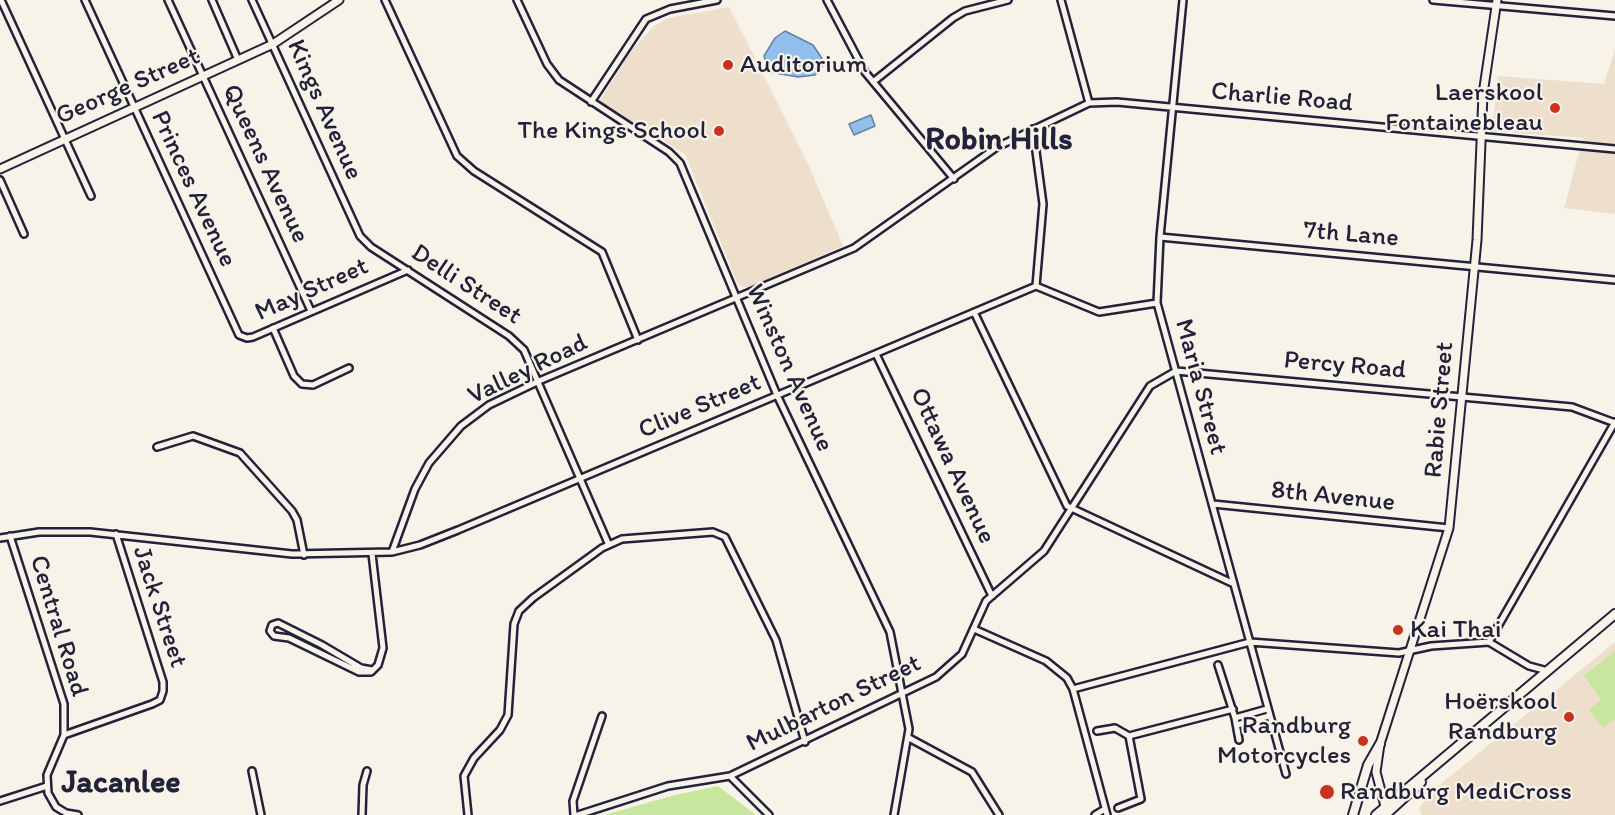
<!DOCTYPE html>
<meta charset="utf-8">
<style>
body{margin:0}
canvas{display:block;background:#f7f3e8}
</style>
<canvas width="1615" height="815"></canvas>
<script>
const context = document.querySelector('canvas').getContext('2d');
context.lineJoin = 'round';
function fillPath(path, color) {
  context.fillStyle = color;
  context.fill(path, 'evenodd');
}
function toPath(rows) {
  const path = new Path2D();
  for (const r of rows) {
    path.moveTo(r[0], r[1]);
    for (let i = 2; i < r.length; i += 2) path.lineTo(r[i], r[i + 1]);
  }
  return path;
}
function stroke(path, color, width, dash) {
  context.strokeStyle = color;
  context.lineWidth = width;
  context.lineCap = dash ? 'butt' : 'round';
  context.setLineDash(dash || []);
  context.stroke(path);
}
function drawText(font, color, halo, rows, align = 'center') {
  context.font = font + ' Itim,sans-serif';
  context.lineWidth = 4.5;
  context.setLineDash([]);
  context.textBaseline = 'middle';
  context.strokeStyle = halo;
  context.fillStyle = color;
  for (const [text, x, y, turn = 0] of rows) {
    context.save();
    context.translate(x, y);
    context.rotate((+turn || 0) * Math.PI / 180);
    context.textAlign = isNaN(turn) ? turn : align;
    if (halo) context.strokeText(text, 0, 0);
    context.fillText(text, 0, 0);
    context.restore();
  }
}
const built = toPath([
 [729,7,807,162,843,246,748,288,738,285,685,154,599,102,631,51,654,26,668,18],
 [1615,49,1615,214,1564,208,1583,138,1492,131,1498,76,1604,84],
 [1615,642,1615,815,1422,815,1419,809,1431,792]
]);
const green = toPath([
 [1615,651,1615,719,1603,728,1589,710,1601,699,1584,676],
 [718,786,756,815,604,815,675,795]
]);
const water = toPath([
 [785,31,813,45,825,63,815,75,798,77,769,72,764,56,775,38,785,31],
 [871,115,875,126,854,135,849,124,871,115]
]);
const minor = toPath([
 [1,0,91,196],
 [85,0,239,335,247,338,253,337,408,270],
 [168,0,311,311],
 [212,0,238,60],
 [252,0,360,236,371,247,509,336,524,350,608,543],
 [385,0,457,156,474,171,602,252,638,340],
 [517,0,547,64,559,80,669,152,680,163,777,395,890,632,909,729,894,815],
 [827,0,865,72,954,179],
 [1061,0,1089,103],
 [1183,0,1160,237,1157,303,1286,774],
 [1433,0,1615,16],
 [873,82,953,18,965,11,1008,0],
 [591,102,646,19,670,9,717,0],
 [1033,129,1043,204,1036,286],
 [0,180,24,234],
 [1160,237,1615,280],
 [974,312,1067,506,1234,584],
 [273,328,294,376,302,384,313,385,349,368],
 [876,354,992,596],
 [157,447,193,436,240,453,292,511,297,520,304,555],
 [1213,504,1449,528],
 [10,536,64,704,64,735,47,775,48,793,56,807,66,813,78,815],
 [0,538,39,532,90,532,292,554,392,552,415,489,429,463,461,426,489,405,539,381,854,248,997,147,1089,103,1117,102,1615,149],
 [392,552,420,545,458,530,1036,286,1099,312,1157,303],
 [372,554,383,648,378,665,371,672,359,672,289,638,274,636,270,631,272,625,278,623,322,645,361,668,372,670],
 [974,629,1046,661,1067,678,1073,689,1107,815],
 [1489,642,1615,422],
 [1218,665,1235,718,1239,740],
 [1073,689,1250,642,1399,653,1431,646,1489,642,1529,666,1548,671],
 [1235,718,1267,709],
 [1237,725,1269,716],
 [1097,731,1115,728,1129,736,1141,799,1118,808],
 [64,735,152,704,160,700,163,691,163,682,116,534],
 [1129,736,1233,709],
 [909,738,972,772,999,815],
 [252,771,261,815],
 [730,776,769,815],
 [0,801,47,786],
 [362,815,363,785,367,771],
 [468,815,464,776,474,758,500,730,508,715,514,624,519,611,533,598,602,548,622,539,713,532,725,537,776,640,805,742],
 [574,815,573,801,602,716],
 [578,815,668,786,730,776,936,677,962,654,986,601,1044,551,1150,386,1176,371,1572,407,1615,423],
 [1095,815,1105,809]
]);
const tertiary = toPath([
 [0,169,273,44,339,0],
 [1386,810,1376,772,1380,744,1449,528,1477,240,1483,94,1497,0]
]);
const secondary = toPath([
 [1353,815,1368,765,1380,744],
 [1376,815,1615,614],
 [1385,815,1421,782]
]);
const markers = [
 [728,65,6,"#c8321e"],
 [1555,108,6,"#c8321e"],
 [719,131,6,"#c8321e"],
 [1398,630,6,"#c8321e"],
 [1569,717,6,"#c8321e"],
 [1363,741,6,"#c8321e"],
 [1327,792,8,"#c8321e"]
];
const poiNames = [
 ["Auditorium",740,65,"left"],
 ["Laerskool",1543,93],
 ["Fontainebleau",1543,123],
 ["The Kings School",707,131],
 ["Kai Thai",1410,630,"left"],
 ["Hoërskool",1557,702],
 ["Randburg",1557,732],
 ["Randburg",1351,726],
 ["Motorcycles",1351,756],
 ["Randburg MediCross",1340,792,"left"]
];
const streetNames = [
 ["George Street",128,87,-24],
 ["Charlie Road",1282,98,5],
 ["Kings Avenue",324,110,66],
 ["Queens Avenue",265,164,65],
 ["Princes Avenue",193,189,65],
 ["7th Lane",1351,235,5],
 ["Delli Street",466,285,33],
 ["May Street",312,290,-24],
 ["Percy Road",1345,366,5],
 ["Winston Avenue",789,368,66],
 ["Valley Road",528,370,-26],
 ["Maria Street",1200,387,75],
 ["Clive Street",700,407,-23],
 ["Rabie Street",1440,410,-85],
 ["Ottawa Avenue",952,466,65],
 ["8th Avenue",1333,497,6],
 ["Jack Street",159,607,72],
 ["Central Road",58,626,73],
 ["Mulbarton Street",834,704,-26]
];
const districtNames = [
 ["Robin Hills",999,141],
 ["Jacanlee",121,784]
];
fillPath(built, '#eedecc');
fillPath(green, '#c8e69d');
fillPath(water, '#91beeb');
stroke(water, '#6580a5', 1.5);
stroke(minor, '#22223b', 10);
stroke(tertiary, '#22223b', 11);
stroke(secondary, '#22223b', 12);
stroke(minor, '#f7f3e8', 5);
stroke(tertiary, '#f7f3e8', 7);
stroke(secondary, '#f7f3e8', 8);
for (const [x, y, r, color] of markers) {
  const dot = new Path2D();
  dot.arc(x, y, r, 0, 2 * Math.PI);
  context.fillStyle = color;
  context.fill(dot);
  stroke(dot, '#f7f3e8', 2);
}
drawText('26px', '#22223b', '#f7f3e8', poiNames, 'right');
drawText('26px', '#22223b', '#f7f3e8', streetNames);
drawText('bold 32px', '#22223b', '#f7f3e8', districtNames);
</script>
